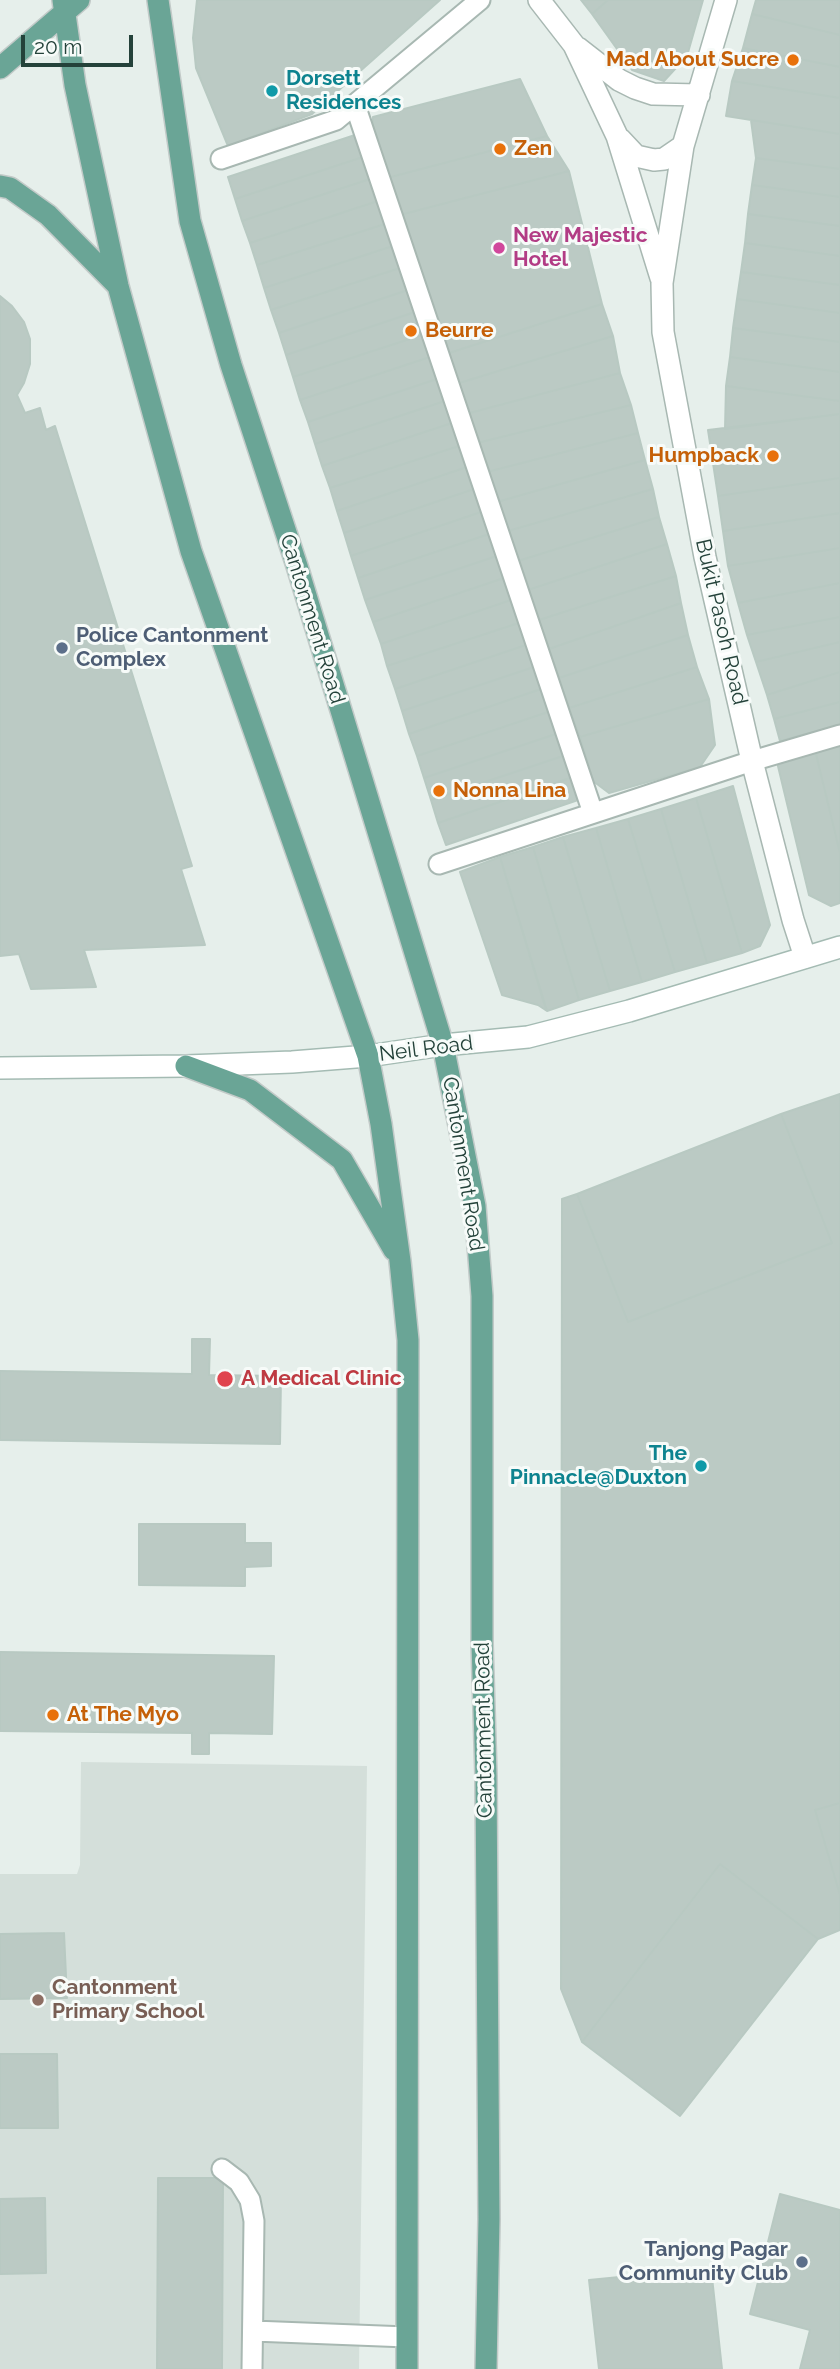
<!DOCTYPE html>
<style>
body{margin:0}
#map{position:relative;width:840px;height:2369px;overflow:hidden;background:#e6efeb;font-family:Raleway,sans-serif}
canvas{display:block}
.scale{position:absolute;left:21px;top:35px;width:112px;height:32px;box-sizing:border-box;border:4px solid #24423a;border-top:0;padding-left:9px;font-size:21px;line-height:24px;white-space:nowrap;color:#24423a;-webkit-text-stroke:5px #f7fbf9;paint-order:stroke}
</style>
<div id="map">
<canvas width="840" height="2369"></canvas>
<div class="scale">20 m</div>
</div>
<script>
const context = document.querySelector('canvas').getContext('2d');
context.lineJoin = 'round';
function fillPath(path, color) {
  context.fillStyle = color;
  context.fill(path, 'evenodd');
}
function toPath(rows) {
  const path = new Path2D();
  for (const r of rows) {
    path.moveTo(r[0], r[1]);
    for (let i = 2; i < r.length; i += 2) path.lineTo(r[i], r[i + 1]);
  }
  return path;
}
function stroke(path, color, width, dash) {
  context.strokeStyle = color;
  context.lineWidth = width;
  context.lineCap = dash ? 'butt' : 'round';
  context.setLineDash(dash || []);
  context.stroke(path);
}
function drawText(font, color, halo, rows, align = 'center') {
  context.font = font + ' Raleway,sans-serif';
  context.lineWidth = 6;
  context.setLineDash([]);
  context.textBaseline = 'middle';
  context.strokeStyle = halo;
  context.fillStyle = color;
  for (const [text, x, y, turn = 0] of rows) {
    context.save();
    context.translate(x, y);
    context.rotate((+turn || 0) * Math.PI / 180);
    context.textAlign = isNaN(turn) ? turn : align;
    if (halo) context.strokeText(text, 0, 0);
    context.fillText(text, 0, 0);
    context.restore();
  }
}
const built = toPath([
 [81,1762,367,1766,359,2369,0,2369,0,1874,77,1874,80,1865]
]);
const building = toPath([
 [197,0,440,0,312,114,228,146,196,68,193,38,197,0],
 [581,0,608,0,592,14,581,0],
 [608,0,703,0,687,56,664,81,632,70,592,14,608,0],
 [756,0,840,0,840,35,752,14,756,0],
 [752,14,840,35,840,67,743,48,752,14],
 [743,48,840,67,840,98,732,81,743,48],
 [520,79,547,136,387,178,373,136,373,117,520,79],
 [732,81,840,98,840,134,726,116,732,81],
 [751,120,840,134,840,169,756,158,751,120],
 [358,134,366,156,235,199,228,177,358,134],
 [547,136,569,171,400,215,387,178,547,136],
 [366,156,373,178,242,221,235,199,366,156],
 [756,158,840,169,840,197,752,185,756,158],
 [569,171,602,304,446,354,400,215,569,171],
 [373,178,381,200,250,243,242,221,373,178],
 [752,185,840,197,840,226,748,214,752,185],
 [381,200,388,223,257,265,250,243,381,200],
 [748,214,840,226,840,256,745,243,748,214],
 [388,223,396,245,264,288,257,265,388,223],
 [745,243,840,256,840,285,741,272,745,243],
 [396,245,403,267,271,310,264,288,396,245],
 [403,267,411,289,279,333,271,310,403,267],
 [741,272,840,285,840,313,737,299,741,272],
 [411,289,418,311,286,355,279,333,411,289],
 [0,296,12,306,24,322,30,339,30,364,24,383,17,395,25,413,40,408,46,430,55,426,192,866,181,869,205,945,84,950,96,987,31,989,19,954,0,956,0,296],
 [737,299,840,313,840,342,733,328,737,299],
 [602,304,613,336,456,384,446,354,602,304],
 [418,311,425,334,293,377,286,355,418,311],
 [733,328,840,342,840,372,730,357,733,328],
 [425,334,433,356,300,400,293,377,425,334],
 [613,336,620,373,466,414,456,384,613,336],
 [433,356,440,378,308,422,300,400,433,356],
 [730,357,840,372,840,401,726,386,730,357],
 [620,373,631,405,477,443,466,414,620,373],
 [440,378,448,400,315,444,308,422,440,378],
 [726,386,840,401,840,414,725,429,726,386],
 [448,400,455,422,322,466,315,444,448,400],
 [631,405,638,433,487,472,477,443,631,405],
 [840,414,840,478,718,496,708,430,840,414],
 [455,422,462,445,330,488,322,466,455,422],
 [638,433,645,460,497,502,487,472,638,433],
 [462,445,470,466,337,511,330,488,462,445],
 [645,460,653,489,508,531,497,502,645,460],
 [470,466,477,488,344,533,337,511,470,466],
 [840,478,840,513,723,531,718,496,840,478],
 [477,488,484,511,351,556,344,533,477,488],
 [653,489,659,517,518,561,508,531,653,489],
 [484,511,492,533,358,578,351,556,484,511],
 [840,513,840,548,728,566,723,531,840,513],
 [659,517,667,544,528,590,518,561,659,517],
 [492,533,500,555,365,600,358,578,492,533],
 [667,544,676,576,539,620,528,590,667,544],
 [840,548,840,583,738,603,728,566,840,548],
 [500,555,507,577,373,622,365,600,500,555],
 [676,576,681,603,549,649,539,620,676,576],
 [507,577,514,599,381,644,373,622,507,577],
 [840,583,840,617,747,635,738,603,840,583],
 [514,599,522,622,387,666,381,644,514,599],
 [681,603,688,635,559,678,549,649,681,603],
 [840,617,840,642,756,662,747,635,840,617],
 [522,622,529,644,395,689,387,666,522,622],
 [688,635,697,667,569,708,559,678,688,635],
 [840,642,840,672,767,695,756,662,840,642],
 [529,644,537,666,402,711,395,689,529,644],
 [537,666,544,688,409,734,402,711,537,666],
 [697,667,709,699,580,737,569,708,697,667],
 [840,672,840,702,774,719,767,695,840,672],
 [544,688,551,711,417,756,409,734,544,688],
 [709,699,715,745,700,767,609,793,593,781,580,737,709,699],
 [840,702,840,725,780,741,774,719,840,702],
 [551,711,559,733,424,778,417,756,551,711],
 [559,733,566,755,431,800,424,778,559,733],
 [840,740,840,853,815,750,840,740],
 [815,750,840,853,840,903,831,906,809,895,777,762,815,750],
 [566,755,573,777,438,823,431,800,566,755],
 [573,777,581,799,446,845,438,823,573,777],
 [733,786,770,925,760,946,742,953,696,798,733,786],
 [696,798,742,953,707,963,661,809,696,798],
 [661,809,707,963,675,972,628,819,661,809],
 [628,819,675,972,642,982,596,828,628,819],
 [596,828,642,982,610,991,563,837,596,828],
 [563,837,610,991,579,1000,533,847,563,837],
 [533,847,579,1000,547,1011,500,857,533,847],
 [500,857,544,1003,547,1011,538,1005,502,995,460,872,500,857],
 [840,1094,840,1803,815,1810,840,1895,840,1930,818,1939,720,1864,582,2042,561,1989,562,1199,577,1194,628,1322,832,1243,781,1114,840,1094],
 [781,1114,832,1243,628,1322,577,1194,781,1114],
 [192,1339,210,1339,209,1375,281,1376,280,1444,0,1440,0,1371,192,1374,192,1339],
 [139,1524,245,1524,245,1543,271,1543,271,1566,245,1567,245,1586,139,1585,139,1524],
 [0,1652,274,1656,272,1734,209,1733,209,1754,192,1754,192,1733,0,1731,0,1652],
 [840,1803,840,1895,815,1810,840,1803],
 [720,1864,818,1939,680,2116,582,2042,720,1864],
 [64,1933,67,1998,0,1999,0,1934,64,1933],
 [0,2054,57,2054,58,2128,0,2128,0,2054],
 [158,2178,223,2178,222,2369,157,2369,158,2178],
 [780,2194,840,2210,840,2369,800,2369,810,2330,750,2314,780,2194],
 [45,2198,46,2273,0,2274,0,2199,45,2198],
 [711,2268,722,2369,599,2369,589,2280,711,2268]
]);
const lane = toPath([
 [355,105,593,813],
 [221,159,336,120,480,0],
 [439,864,752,761,840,735],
 [222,2169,239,2182,250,2200,254,2221,252,2369],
 [253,2331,407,2337]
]);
const street = toPath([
 [539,0,574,45,617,136,661,278],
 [726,0,683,146,662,283,663,332,705,557,752,761,793,920,805,957],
 [578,48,619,80,635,88,653,94,699,95],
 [620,139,636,156,654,160,664,159,683,146]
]);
const secondary = toPath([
 [0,1068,186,1066,292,1062,368,1056,443,1045,528,1037,629,1011,840,947]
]);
const primary = toPath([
 [63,0,75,85,118,286,191,551,368,1056,381,1124,400,1261,408,1340,407,2369],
 [158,0,190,221,231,365,297,566,443,1045,475,1206,482,1296,482,1643,486,1776,489,2219,486,2369],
 [0,68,79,0],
 [0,186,10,188,48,215,118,286],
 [186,1066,250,1090,342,1160,394,1250]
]);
const markers = [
 [793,60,7,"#e8710a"],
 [272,91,7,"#0f9aa8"],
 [500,149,7,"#e8710a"],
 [499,248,7,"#d1479c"],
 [411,331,7,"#e8710a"],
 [773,456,7,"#e8710a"],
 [62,648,7,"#5c6f8a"],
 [439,791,7,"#e8710a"],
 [225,1379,9,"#e0444e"],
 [701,1466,7,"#0f9aa8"],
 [53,1715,7,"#e8710a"],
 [38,2000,7,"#8d6e63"],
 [802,2262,7,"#5c6f8a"]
];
const foodNames = [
 ["Mad About Sucre",779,60,"right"],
 ["Zen",514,149],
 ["Beurre",425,331],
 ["Humpback",759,456,"right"],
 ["Nonna Lina",453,791],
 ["At The Myo",67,1715]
];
const cultureNames = [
 ["Dorsett",286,79],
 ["Residences",286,103],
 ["The",687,1454,"right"],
 ["Pinnacle@Duxton",687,1478,"right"]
];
const hotelNames = [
 ["New Majestic",513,236],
 ["Hotel",513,260]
];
const streetNames = [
 ["Cantonment Road",312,619,73],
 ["Bukit Pasoh Road",721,622,77],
 ["Neil Road",426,1049,-7],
 ["Cantonment Road",463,1164,81],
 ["Cantonment Road",484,1730,-91]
];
const serviceNames = [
 ["Police Cantonment",76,636],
 ["Complex",76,660],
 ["Tanjong Pagar",788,2250,"right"],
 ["Community Club",788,2274,"right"]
];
const healthNames = [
 ["A Medical Clinic",241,1379]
];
const educationNames = [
 ["Cantonment",52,1988],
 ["Primary School",52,2012]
];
fillPath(built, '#d4dfda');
fillPath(building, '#bbcac4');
stroke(building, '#b8c9c2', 2);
stroke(lane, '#a8b8b2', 23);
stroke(street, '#a8b8b2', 24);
stroke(secondary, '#a4bbb3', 24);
stroke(primary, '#c2cac8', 24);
stroke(lane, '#fff', 19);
stroke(street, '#fff', 21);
stroke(secondary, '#fff', 21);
stroke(primary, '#6aa596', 21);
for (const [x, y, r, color] of markers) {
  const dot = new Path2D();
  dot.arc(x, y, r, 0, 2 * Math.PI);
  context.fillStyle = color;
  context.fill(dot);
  stroke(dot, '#f7fbf9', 2.5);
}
drawText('bold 21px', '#c56008', '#f7fbf9', foodNames, 'left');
drawText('bold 21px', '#0d838f', '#f7fbf9', cultureNames, 'left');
drawText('bold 21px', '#b23c85', '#f7fbf9', hotelNames, 'left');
drawText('21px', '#24423a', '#f7fbf9', streetNames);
drawText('bold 21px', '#4e5e75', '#f7fbf9', serviceNames, 'left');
drawText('bold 21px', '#be3a42', '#f7fbf9', healthNames, 'left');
drawText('bold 21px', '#785e54', '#f7fbf9', educationNames, 'left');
</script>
